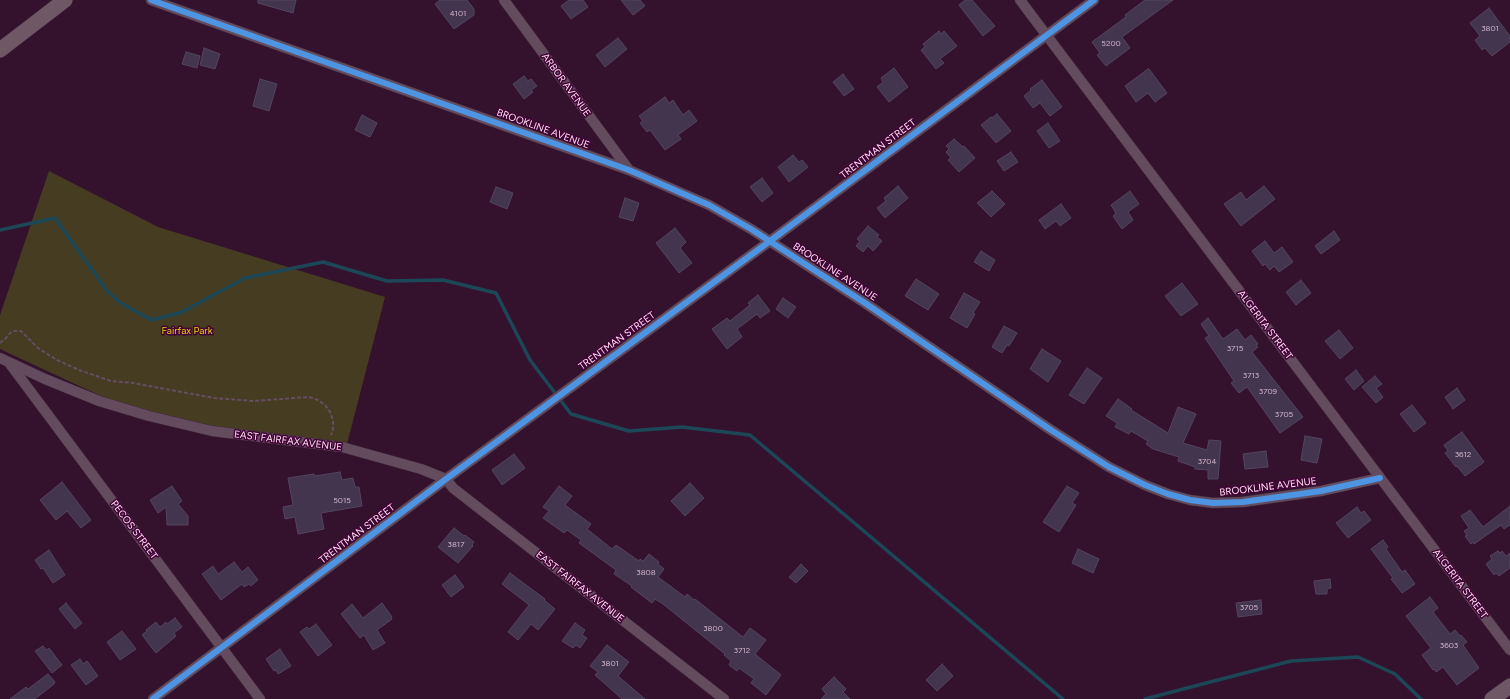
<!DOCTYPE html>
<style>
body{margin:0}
canvas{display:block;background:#34122e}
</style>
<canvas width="1510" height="699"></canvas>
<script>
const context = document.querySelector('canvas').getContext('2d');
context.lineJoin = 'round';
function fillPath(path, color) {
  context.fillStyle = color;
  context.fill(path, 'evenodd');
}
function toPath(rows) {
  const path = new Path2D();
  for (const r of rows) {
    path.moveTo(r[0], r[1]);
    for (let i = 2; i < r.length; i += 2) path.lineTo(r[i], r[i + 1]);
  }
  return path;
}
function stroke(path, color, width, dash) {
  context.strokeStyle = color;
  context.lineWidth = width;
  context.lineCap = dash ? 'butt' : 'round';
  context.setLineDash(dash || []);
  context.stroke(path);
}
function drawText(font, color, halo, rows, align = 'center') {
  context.font = font + ' Figtree,sans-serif';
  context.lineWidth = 3;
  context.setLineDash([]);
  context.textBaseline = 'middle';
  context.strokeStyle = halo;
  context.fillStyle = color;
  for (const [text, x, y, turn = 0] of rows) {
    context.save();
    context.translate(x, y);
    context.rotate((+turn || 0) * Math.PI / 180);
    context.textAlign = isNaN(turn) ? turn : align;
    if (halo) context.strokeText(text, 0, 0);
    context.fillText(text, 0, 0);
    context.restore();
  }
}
const green = toPath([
 [49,171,158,227,385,297,347,444,242,432,161,418,103,397,0,349,0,315]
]);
const stream = toPath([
 [0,230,55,218,108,292,122,304,152,320,182,312,245,278,323,262,387,281,443,280,496,293,530,360,571,414,629,431,682,427,750,435,1063,699],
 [1145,699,1291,661,1358,657,1395,674,1421,699]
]);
const building = toPath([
 [258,0,296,0,293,13,258,3,258,0],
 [440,0,467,0,474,9,474,15,454,29,435,4,440,0],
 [569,0,583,0,588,7,571,19,561,6,569,0],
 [621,0,640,0,645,6,633,15,621,0],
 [965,0,972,0,995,26,983,36,959,5,965,0],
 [1145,0,1173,0,1122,37,1130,48,1106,66,1097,55,1100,53,1092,42,1126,17,1125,15,1145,0],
 [1489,8,1510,36,1510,42,1492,56,1485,48,1482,50,1475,40,1480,36,1470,23,1489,8],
 [939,31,941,34,944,31,957,46,940,59,944,63,936,69,921,50,925,47,923,44,939,31],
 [618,38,627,49,605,67,596,55,618,38],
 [204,48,220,54,215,69,200,65,204,48],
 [186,52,200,56,197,68,182,64,186,52],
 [894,68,908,87,889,102,877,87,883,82,881,78,894,68],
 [1148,69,1149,69,1167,93,1155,102,1148,93,1136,102,1125,86,1148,69],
 [843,74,854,89,844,96,833,82,843,74],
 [524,76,528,81,531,79,537,86,531,90,533,92,524,99,513,84,524,76],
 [260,79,277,84,269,111,253,106,260,79],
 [1042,80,1062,107,1050,116,1040,103,1033,108,1024,96,1031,90,1030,89,1042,80],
 [665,97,669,103,673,100,683,115,689,110,697,121,678,135,681,139,665,150,650,130,647,132,640,123,643,121,639,116,665,97],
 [997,114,1011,131,996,143,981,125,991,117,992,118,997,114],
 [362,115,377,123,370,137,355,130,362,115],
 [1048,123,1060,141,1049,148,1037,131,1048,123],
 [954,139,963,147,964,146,975,158,959,172,948,160,951,158,946,152,949,149,946,146,954,139],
 [1011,152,1018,162,1004,171,997,161,1011,152],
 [793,155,799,162,802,160,808,167,789,182,778,167,793,155],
 [762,178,773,193,762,202,750,187,762,178],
 [898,186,908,198,885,218,877,208,886,201,884,198,898,186],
 [1264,186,1275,199,1241,226,1224,204,1241,192,1246,200,1264,186],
 [496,187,513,193,507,209,490,202,496,187],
 [992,191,1005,204,991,217,977,203,992,191],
 [1130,191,1139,204,1128,212,1133,220,1122,229,1113,216,1116,213,1111,205,1130,191],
 [625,198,639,203,633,221,619,217,625,198],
 [1061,204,1071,218,1060,226,1056,221,1045,229,1039,220,1061,204],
 [868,226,879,235,877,237,882,241,873,251,868,246,863,252,856,246,860,241,857,239,868,226],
 [675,228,686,242,680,248,692,263,679,273,656,243,675,228],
 [1334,231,1340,240,1321,254,1315,246,1334,231],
 [1265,241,1274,253,1282,247,1293,262,1279,272,1274,266,1270,270,1265,264,1263,266,1252,251,1265,241],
 [981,251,995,260,989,271,974,262,981,251],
 [916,279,939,294,928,310,905,296,916,279],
 [1301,280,1311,293,1296,305,1286,292,1301,280],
 [1182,283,1198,304,1181,316,1165,296,1182,283],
 [964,293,980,302,973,313,975,314,967,328,950,318,964,293],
 [758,295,770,311,760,318,757,314,737,329,742,337,727,349,712,329,727,318,730,321,750,305,748,303,758,295],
 [783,298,796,307,788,318,776,309,783,298],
 [1208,318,1223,339,1237,329,1245,340,1251,335,1258,344,1256,345,1258,347,1252,352,1303,417,1280,433,1247,387,1239,393,1231,383,1234,381,1205,338,1209,336,1201,324,1208,318],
 [1004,326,1017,333,1009,346,1007,345,1002,353,992,347,1004,326],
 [1339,330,1353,348,1340,359,1325,341,1339,330],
 [1042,349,1061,361,1048,382,1030,369,1042,349],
 [1087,368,1102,378,1084,404,1069,395,1087,368],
 [1356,370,1364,381,1354,390,1345,379,1356,370],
 [1375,376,1382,384,1376,388,1383,397,1376,403,1362,387,1375,376],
 [1457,388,1465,400,1453,409,1445,397,1457,388],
 [1118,399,1132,409,1131,410,1168,433,1178,407,1196,414,1183,443,1207,450,1209,440,1221,441,1218,479,1208,479,1208,470,1195,469,1195,467,1178,461,1179,457,1153,449,1146,444,1148,441,1131,431,1129,434,1115,427,1117,423,1106,416,1118,399],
 [1412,405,1426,423,1414,432,1400,414,1412,405],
 [1462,432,1484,462,1465,476,1457,466,1456,467,1445,453,1448,451,1444,445,1462,432],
 [1305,436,1322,439,1317,463,1301,460,1305,436],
 [1266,451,1268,467,1245,469,1243,454,1266,451],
 [514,454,525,468,502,485,492,470,514,454],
 [340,472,342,480,353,478,355,487,359,487,362,506,321,513,324,529,298,534,295,517,285,519,283,507,293,505,288,478,314,474,315,476,340,472],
 [62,482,91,520,81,528,67,511,56,520,40,500,62,482],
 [690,483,704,498,685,516,671,501,690,483],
 [172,486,182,501,178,504,188,516,188,525,167,525,166,507,158,513,150,500,172,486],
 [559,486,572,496,565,505,591,524,587,529,612,549,616,545,639,561,640,559,643,561,649,554,659,562,658,564,664,569,658,577,685,597,687,594,694,600,695,599,743,637,750,628,766,640,755,654,781,675,766,695,751,683,754,679,739,668,737,671,729,665,731,661,724,655,725,654,663,604,655,599,652,603,631,587,632,586,614,574,616,570,579,543,581,540,567,530,564,533,543,518,549,511,543,507,559,486],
 [1067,486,1079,493,1072,503,1076,505,1059,532,1043,522,1067,486],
 [1510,506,1510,525,1504,529,1501,525,1474,544,1473,542,1471,544,1465,536,1467,535,1464,531,1469,528,1461,516,1470,510,1483,527,1510,506],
 [1357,507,1361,513,1364,511,1371,520,1348,538,1336,523,1357,507],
 [454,528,464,536,465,535,474,542,472,545,473,546,458,563,438,547,454,528],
 [1383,540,1388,547,1386,549,1402,572,1405,570,1415,584,1402,593,1391,579,1393,578,1371,549,1383,540],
 [1078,549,1099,559,1093,573,1072,563,1078,549],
 [49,550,65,575,53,583,43,568,41,569,35,560,49,550],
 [1498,551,1500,553,1502,551,1506,556,1510,553,1510,568,1499,576,1496,573,1494,575,1486,564,1492,559,1490,556,1498,551],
 [234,562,242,572,248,567,258,580,251,586,249,584,244,587,242,584,221,600,202,574,213,566,218,574,234,562],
 [801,564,808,571,796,583,789,577,801,564],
 [510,573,545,599,544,600,555,609,538,630,531,624,518,640,508,632,529,605,502,584,510,573],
 [455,575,464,587,451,597,442,585,455,575],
 [1330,579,1331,588,1327,589,1327,594,1316,594,1314,581,1330,579],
 [1430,597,1438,608,1433,612,1450,634,1455,630,1460,636,1461,635,1467,642,1463,645,1479,668,1457,685,1443,667,1436,672,1434,669,1433,670,1422,655,1431,648,1406,616,1430,597],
 [1261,600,1262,614,1238,617,1236,603,1261,600],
 [66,603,82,623,75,629,59,609,66,603],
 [382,603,392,617,391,617,392,619,377,630,385,643,373,650,364,635,360,638,341,614,352,604,363,618,382,603],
 [175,618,182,627,174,633,176,636,156,653,142,635,147,631,146,630,156,622,160,627,166,622,167,624,175,618],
 [575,623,585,630,582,635,587,638,580,648,576,645,573,648,562,641,575,623],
 [316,624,332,645,318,656,300,632,307,627,309,629,316,624],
 [122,631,136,649,120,660,107,642,122,631],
 [607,645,629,662,618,676,645,699,622,699,595,675,598,672,590,666,607,645],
 [43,646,46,650,49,648,62,665,52,673,35,651,43,646],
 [280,649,291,666,278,674,276,670,274,671,266,659,280,649],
 [80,659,83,664,87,661,98,676,86,685,71,665,80,659],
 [942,664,953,676,937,691,926,680,942,664],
 [48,674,55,682,54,684,35,699,10,699,26,687,28,689,48,674],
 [834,677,846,689,843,692,850,699,821,699,826,694,822,689,834,677]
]);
const path = toPath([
 [0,343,6,338,10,333,14,331,21,331,38,348,57,360,79,370,111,381,133,383,214,398,254,401,309,397,318,400,325,405,330,412,333,420,333,429,331,435]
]);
const street = toPath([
 [151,0,629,170,709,205,751,229,865,303,1051,430,1109,467,1145,485,1168,494,1190,500,1213,503,1243,502,1321,491,1380,478],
 [504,0,629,170],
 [1020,0,1510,650],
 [0,358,45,379,99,401,149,416,212,431,342,447,421,469,446,479,453,488,724,699],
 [10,364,260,699],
 [153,699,446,479,770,241,1094,0]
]);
const secondary = toPath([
 [0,50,65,0],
 [1492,699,1510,686]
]);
const cycleway = toPath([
 [151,0,629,170,709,205,751,229,865,303,1051,430,1109,467,1145,485,1168,494,1190,500,1213,503,1243,502,1321,491,1380,478],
 [153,699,446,479,770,241,1094,0]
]);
const numberNames = [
 ["4101",458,14],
 ["3801",1490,29],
 ["5200",1111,44],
 ["3715",1235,349],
 ["3713",1251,376],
 ["3709",1268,392],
 ["3705",1284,415],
 ["3612",1463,455],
 ["3704",1207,462],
 ["5015",342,501],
 ["3817",456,545],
 ["3808",646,573],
 ["3705",1249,608],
 ["3800",713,629],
 ["3603",1449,646],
 ["3712",742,651],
 ["3801",610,664]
];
const streetNames = [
 ["ARBOR AVENUE",566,85,54],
 ["BROOKLINE AVENUE",543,129,20],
 ["TRENTMAN STREET",878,149,-37],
 ["BROOKLINE AVENUE",835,272,33],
 ["ALGERITA STREET",1265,325,53],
 ["TRENTMAN STREET",617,341,-36],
 ["EAST FAIRFAX AVENUE",288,441,7],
 ["BROOKLINE AVENUE",1268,487,-7],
 ["PECOS STREET",134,530,53],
 ["TRENTMAN STREET",357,534,-37],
 ["ALGERITA STREET",1460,584,53],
 ["EAST FAIRFAX AVENUE",580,587,38]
];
const parkNames = [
 ["Fairfax Park",187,331]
];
fillPath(green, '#463c21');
stroke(stream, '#1b4756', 3.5);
fillPath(building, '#44354e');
stroke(building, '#53445e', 1);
stroke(street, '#432b3e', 11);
stroke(secondary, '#432b3e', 16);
stroke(path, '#654e60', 2, [4, 2]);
stroke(street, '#644c5e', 10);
stroke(secondary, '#705766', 15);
stroke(cycleway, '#4d94e3', 6);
drawText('8px', '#d0b4ca', null, numberNames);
drawText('10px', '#fedff3', '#420436', streetNames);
drawText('10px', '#ecce0e', '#420436', parkNames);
</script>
